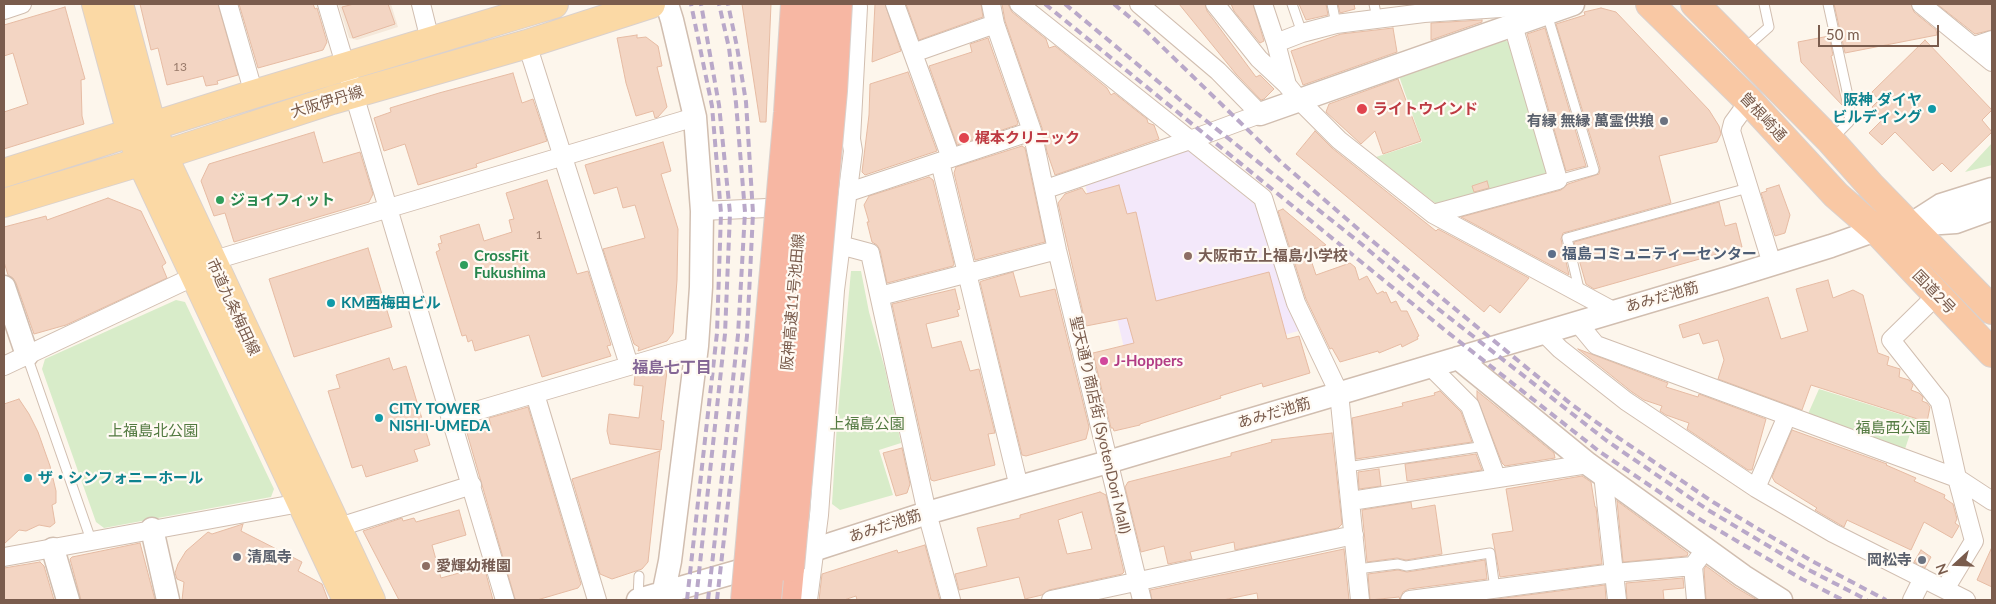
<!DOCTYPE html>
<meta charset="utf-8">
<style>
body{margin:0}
#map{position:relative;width:1996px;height:604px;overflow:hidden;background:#fdf6ec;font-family:Lato,sans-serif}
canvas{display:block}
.frame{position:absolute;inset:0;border:5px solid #7a5c4d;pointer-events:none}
.north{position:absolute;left:1931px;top:539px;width:50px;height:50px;-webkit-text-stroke:4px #fffaf3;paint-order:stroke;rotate:250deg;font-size:14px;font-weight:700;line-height:20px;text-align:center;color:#7a5c4d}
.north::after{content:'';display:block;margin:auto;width:18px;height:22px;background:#7a5c4d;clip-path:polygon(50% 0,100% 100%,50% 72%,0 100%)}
.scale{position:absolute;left:1818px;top:25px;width:121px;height:22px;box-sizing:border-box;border:2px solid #7a5c4d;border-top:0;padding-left:6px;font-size:15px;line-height:18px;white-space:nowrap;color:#7a5c4d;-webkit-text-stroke:4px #fffaf3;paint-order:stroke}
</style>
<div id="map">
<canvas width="1996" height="604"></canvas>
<div class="frame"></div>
<div class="north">N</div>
<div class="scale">50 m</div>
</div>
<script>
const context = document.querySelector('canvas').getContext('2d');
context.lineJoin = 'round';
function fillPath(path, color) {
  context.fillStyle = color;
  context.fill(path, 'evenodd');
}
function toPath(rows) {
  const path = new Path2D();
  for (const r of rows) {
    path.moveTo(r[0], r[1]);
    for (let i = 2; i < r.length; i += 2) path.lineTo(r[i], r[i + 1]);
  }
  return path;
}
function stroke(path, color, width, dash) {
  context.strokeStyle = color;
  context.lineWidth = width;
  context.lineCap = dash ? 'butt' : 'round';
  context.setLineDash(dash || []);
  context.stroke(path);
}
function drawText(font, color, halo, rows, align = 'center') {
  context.font = font + ' Lato,"Noto Sans JP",sans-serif';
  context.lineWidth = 4.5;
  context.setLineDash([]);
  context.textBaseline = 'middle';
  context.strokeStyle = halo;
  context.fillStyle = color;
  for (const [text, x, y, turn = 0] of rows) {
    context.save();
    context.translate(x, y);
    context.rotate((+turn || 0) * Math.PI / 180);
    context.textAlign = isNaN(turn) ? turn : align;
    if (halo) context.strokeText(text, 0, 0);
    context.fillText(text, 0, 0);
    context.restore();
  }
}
const residential = toPath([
 [338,4,391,4,398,27,357,40,349,38]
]);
const education = toPath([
 [1186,149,1257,206,1302,330,1131,377,1085,184]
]);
const green = toPath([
 [1503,39,1510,43,1548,169,1545,175,1439,206,1376,157,1422,142,1399,76],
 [1992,143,1992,165,1965,172],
 [851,271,861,271,869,312,885,369,901,443,879,450,893,495,840,510,832,504,837,423],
 [176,300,185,302,274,489,271,497,104,528,96,522,42,369,45,359],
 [1819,389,1915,419,1905,449,1808,414]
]);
const building = toPath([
 [140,4,218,4,238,75,217,81,218,84,206,86,203,76,167,85,158,48,151,50,140,4],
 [239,4,313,4,315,9,317,8,327,42,323,50,258,68,239,4],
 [354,4,388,4,395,24,353,38,342,7,354,4],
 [742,4,771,4,766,122,760,122,742,4],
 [875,4,885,4,901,51,872,62,875,4],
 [906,4,981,4,983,17,919,40,906,4],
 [1002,4,1008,4,1012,12,1046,39,1049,48,1055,46,1107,88,1111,95,1114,93,1147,119,1148,123,1154,125,1159,139,1055,175,1047,152,1042,128,1005,21,1002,4],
 [1179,4,1205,4,1207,11,1256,77,1260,75,1274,89,1264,99,1261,100,1236,74,1179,4],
 [1231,4,1253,4,1264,41,1260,43,1234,11,1231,4],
 [1299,4,1326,4,1328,15,1306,20,1299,4],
 [1338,4,1354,4,1355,9,1340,13,1338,4],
 [1834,4,1911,4,1914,12,1936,30,1937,35,1845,53,1834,4],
 [1937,4,1992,4,1992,30,1975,34,1937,4],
 [65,7,85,79,81,80,82,116,84,124,4,149,4,112,28,104,13,53,4,56,4,25,65,7],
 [1601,8,1616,12,1709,110,1719,126,1721,134,1717,142,1659,156,1671,203,1563,233,1561,239,1569,275,1461,217,1561,190,1568,184,1599,174,1600,168,1556,24,1585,15,1584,12,1601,8],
 [1482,20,1482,22,1431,40,1431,23,1482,20],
 [1393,28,1397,52,1303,85,1291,51,1341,34,1393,28],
 [1545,28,1586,166,1566,171,1527,34,1545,28],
 [637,35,637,38,646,37,658,46,662,66,657,67,667,107,658,117,655,118,653,111,636,116,626,83,617,38,637,35],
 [1829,36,1833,55,1831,56,1843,106,1801,62,1798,42,1829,36],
 [988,38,1018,123,1017,125,957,145,929,66,972,52,970,44,988,38],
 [1925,40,1992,110,1982,120,1992,132,1951,172,1942,163,1933,171,1895,132,1882,145,1869,133,1883,119,1872,107,1879,100,1872,92,1925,40],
 [908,72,937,151,865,175,862,172,869,115,870,84,908,72],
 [513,73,522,103,533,99,547,141,476,164,477,167,418,185,405,144,384,151,374,118,391,112,390,108,439,93,513,73],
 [1398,79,1421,141,1383,154,1375,131,1361,144,1326,112,1329,104,1398,79],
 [1315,131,1332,148,1436,231,1438,229,1529,278,1500,313,1490,305,1484,312,1296,154,1315,131],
 [314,132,323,163,360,152,373,194,369,202,234,242,225,213,214,216,201,181,209,164,314,132],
 [663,142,671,171,661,174,678,229,677,280,673,333,667,341,638,351,639,347,634,344,603,249,645,238,635,205,623,208,617,187,594,194,585,165,663,142],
 [1022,146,1025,148,1045,242,975,260,954,173,956,167,1022,146],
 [929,177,933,180,954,264,953,266,887,283,880,250,877,245,872,242,867,222,869,222,864,205,869,196,929,177],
 [547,180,577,274,588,271,611,345,607,346,611,356,542,377,529,335,475,351,472,340,468,342,466,335,462,336,436,252,440,250,438,244,442,243,440,236,479,224,484,241,512,232,509,220,514,219,506,193,547,180],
 [1487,181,1489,188,1474,192,1472,186,1487,181],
 [1119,185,1127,214,1136,212,1156,301,1269,272,1287,339,1299,336,1310,373,1263,387,1262,383,1220,396,1221,398,1140,424,1140,425,1114,431,1113,428,1111,428,1093,353,1134,343,1127,318,1086,326,1058,203,1065,194,1082,188,1086,194,1119,185],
 [1779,185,1790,215,1785,233,1775,236,1761,193,1767,191,1766,189,1779,185],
 [108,198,141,211,166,263,162,266,167,278,66,325,34,334,16,283,13,278,8,275,4,262,4,227,46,216,47,220,108,198],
 [1719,202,1725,226,1736,223,1742,247,1594,289,1586,284,1574,242,1719,202],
 [1283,209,1326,245,1308,251,1316,275,1350,263,1355,267,1359,280,1367,276,1377,294,1383,291,1384,293,1386,292,1391,303,1396,301,1401,311,1407,311,1419,336,1417,337,1418,339,1402,347,1401,344,1379,353,1378,351,1340,362,1332,348,1330,349,1306,299,1278,211,1283,209],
 [368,248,392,327,294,357,269,279,368,248],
 [1013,272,1020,297,1055,289,1089,427,1086,439,1026,456,1022,455,980,282,982,281,1013,272],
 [1828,280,1833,298,1853,290,1863,295,1878,353,1889,357,1887,365,1900,369,1899,377,1909,380,1913,385,1911,390,1919,393,1923,397,1922,401,1927,403,1930,407,1927,422,1811,385,1802,410,1718,379,1724,360,1718,340,1703,344,1699,333,1683,338,1679,325,1768,297,1781,339,1808,331,1796,289,1828,280],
 [955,289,960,309,957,310,959,316,926,324,932,348,961,341,970,371,979,369,995,433,988,434,995,465,934,481,931,480,892,304,955,289],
 [1578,349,1668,383,1666,387,1698,397,1699,394,1766,419,1752,470,1748,470,1687,429,1689,423,1666,415,1660,411,1662,406,1644,400,1632,392,1578,349],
 [389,358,393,370,406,366,430,445,414,450,418,461,366,477,362,465,352,468,328,391,340,388,336,375,389,358],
 [656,369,667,371,661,420,664,421,661,450,610,444,607,431,609,414,639,418,643,386,634,385,635,375,656,369],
 [1440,391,1461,412,1472,442,1356,459,1352,418,1403,406,1402,403,1435,395,1434,393,1440,391],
 [1477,391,1554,453,1555,458,1505,466,1502,463,1477,398,1477,391],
 [19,399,29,414,38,432,50,466,56,491,56,503,52,505,55,523,50,527,39,525,26,531,19,530,4,544,4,404,19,399],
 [528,407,581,584,578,588,537,600,518,600,515,599,467,433,491,426,489,418,528,407],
 [1792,430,1887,464,1886,465,1916,478,1914,481,1945,495,1944,498,1953,504,1957,519,1955,523,1959,526,1952,538,1924,522,1911,550,1847,520,1844,527,1815,510,1817,508,1775,482,1772,477,1792,430],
 [1332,433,1342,524,1338,528,1235,550,1234,542,1190,552,1192,559,1168,564,1164,546,1141,552,1125,487,1128,482,1231,456,1231,453,1272,442,1271,440,1332,433],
 [902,448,910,484,907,493,896,496,883,453,902,448],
 [660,451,648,562,642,569,612,579,600,574,572,479,660,451],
 [1476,454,1482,470,1407,481,1405,464,1476,454],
 [1379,469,1381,486,1359,489,1358,472,1379,469],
 [1582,476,1591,482,1595,507,1596,507,1602,564,1500,577,1492,534,1513,531,1506,489,1582,476],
 [1100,492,1106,495,1124,572,1122,574,1049,590,1042,595,1025,599,1019,577,959,590,955,574,987,566,977,528,1020,518,1020,515,1100,492],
 [1082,512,1092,549,1067,554,1058,520,1082,512],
 [1617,501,1688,553,1687,556,1623,562,1617,501],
 [1411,502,1412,509,1435,505,1442,554,1406,560,1397,558,1367,562,1362,510,1411,502],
 [459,510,466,535,432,545,441,578,484,566,493,600,399,600,363,531,402,518,403,521,414,518,416,522,459,510],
 [243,524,241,531,302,562,298,571,322,584,328,600,182,600,184,582,177,579,175,573,178,564,186,551,208,532,212,534,243,524],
 [140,543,155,600,81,600,70,559,72,557,140,543],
 [925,545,940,600,857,600,856,596,844,600,819,600,822,574,897,550,898,553,925,545],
 [1992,547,1992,587,1977,580,1992,547],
 [1344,549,1349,600,1258,600,1257,593,1223,600,1152,600,1150,590,1344,549],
 [1921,550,1931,557,1925,568,1914,562,1921,550],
 [1485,560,1487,579,1409,589,1403,592,1400,600,1399,597,1370,600,1368,574,1398,570,1407,572,1485,560],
 [40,562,44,566,54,600,4,600,4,568,40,562],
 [1706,566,1735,587,1757,600,1706,600,1704,569,1706,566],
 [1683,578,1684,588,1663,590,1664,600,1627,600,1626,583,1683,578],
 [1605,585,1606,600,1489,600,1605,585]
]);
const service = toPath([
 [1292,4,1302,33],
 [1332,4,1336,24],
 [1374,4,1377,18],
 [1828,4,1850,105,1849,122,1832,139],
 [1547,14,1594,170,1558,180],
 [1744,49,1769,27,1764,4],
 [1580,293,1567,238,1748,188],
 [27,356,91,540],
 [1347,467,1485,446],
 [1357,569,1398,564,1406,566,1490,553,1495,589],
 [638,598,639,576]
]);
const minor = toPath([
 [228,4,254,94],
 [327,4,505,600],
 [421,4,430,40],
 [895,4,951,158],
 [991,4,995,24,1032,131,1057,250,1142,600],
 [1019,4,1263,198,1296,303,1339,393,1360,600],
 [1215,4,1259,59,1287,85,1300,101,1339,140,1433,214,1613,311],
 [1263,4,1276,43,1287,85],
 [1921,4,1992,62],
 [4,10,22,4],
 [1276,43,1302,33,1336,24,1424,13,1516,7,1547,14],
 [527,44,629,365],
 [1974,46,1992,40],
 [913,53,995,24],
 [1749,101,1733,123,1731,131,1772,264],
 [940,162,1019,487],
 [1046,189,1190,140,1260,114,1218,71,1139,4],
 [849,192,1032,131],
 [702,211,767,208],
 [1433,214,1558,180,1513,25],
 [840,245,870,253,927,513,951,600],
 [211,261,695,117],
 [1937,295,1891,340,1940,402,1957,478,1974,541,1945,589],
 [880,296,1057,250],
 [1577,322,1596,345,1957,478,1992,501],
 [1543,332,1560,349,1626,401,1756,488,1833,533,1966,600],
 [4,366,195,276],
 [1430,366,1470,406,1496,477],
 [535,394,597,600],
 [452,418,697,346],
 [1603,474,1617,600],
 [1756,488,1787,416],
 [1351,501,1588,464],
 [336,528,472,485],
 [4,557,300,503],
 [808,600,819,515,835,290,853,151,851,139,858,7,857,4],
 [1051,600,1354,535],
 [1410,600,1614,573,1693,566],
 [1696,600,1693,566,1699,558],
 [1912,600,1923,578]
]);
const tertiary = toPath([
 [1260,114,1573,4],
 [1913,223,1941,205,1992,189],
 [4,287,27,355],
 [1458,358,1588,464,1743,576,1781,600],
 [152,529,168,600],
 [53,549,68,600],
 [638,600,816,549,927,513,1108,462,1728,278,1831,246,1876,230,1910,225,1956,222,1992,209],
 [662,600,670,561,697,346,701,287,702,211,695,117,672,20,667,4]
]);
const primary = toPath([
 [96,4,131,133,141,161,347,600],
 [119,4,152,127,163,155,371,600],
 [4,173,254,94,554,4],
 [4,203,163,155,332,100,527,44,651,4]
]);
const trunk = toPath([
 [1650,4,1749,101,1836,195,1876,230,1992,353],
 [1695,4,1830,140,1871,186,1992,310]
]);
const motorway = toPath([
 [787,600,790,568]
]);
const rail = toPath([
 [1045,4,1446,331,1600,452,1701,520,1802,579,1843,600],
 [1065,4,1185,104,1359,242,1437,308,1607,441,1708,510,1807,569,1867,600],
 [1114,4,1146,31,1282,163,1365,235,1571,404,1613,434,1713,502,1812,561,1886,600],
 [687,600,717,333,721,213,712,106,691,4],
 [696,600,725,334,730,213,719,105,701,4],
 [708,600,738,335,745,212,736,103,729,48,719,4],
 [717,600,747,336,753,213,746,102,737,47,728,4]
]);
const motorwayBridge = toPath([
 [790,568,833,91,838,4],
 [745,600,788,112,795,4],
 [767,600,812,100,817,4]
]);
const markers = [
 [1362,109,6,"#e0444e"],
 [1932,109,5,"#0f9aa8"],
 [1664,121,5,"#6b7280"],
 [964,138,6,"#e0444e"],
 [220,200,5,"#2e9e5b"],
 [1552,254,5,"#5c6f8a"],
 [1188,256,5,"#8d6e63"],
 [464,265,5,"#2e9e5b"],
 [331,303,5,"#0f9aa8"],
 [1104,361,5,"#d1479c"],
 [379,418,5,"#0f9aa8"],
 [28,478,5,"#0f9aa8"],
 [237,557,5,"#6b7280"],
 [1922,560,5,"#6b7280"],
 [426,566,5,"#8d6e63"]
];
const numberNames = [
 ["13",180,67],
 ["1",539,235]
];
const cultureNames = [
 ["阪神 ダイヤ",1922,100,"right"],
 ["ビルディング",1922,117,"right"],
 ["KM西梅田ビル",341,303],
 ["CITY TOWER",389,409],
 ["NISHI-UMEDA",389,426],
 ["ザ・シンフォニーホール",38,478]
];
const streetNames = [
 ["大阪伊丹線",327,102,-17],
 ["曽根崎通",1763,117,47],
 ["国道2号",1934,292,46],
 ["あみだ池筋",1662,297,-16],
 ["阪神高速11号池田線",793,302,-85],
 ["市道九条梅田線",233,307,65],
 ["あみだ池筋",1274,413,-16],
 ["聖天通り商店街 (SyotenDori Mall)",1100,425,77],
 ["あみだ池筋",885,526,-18]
];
const healthNames = [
 ["ライトウインド",1373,109],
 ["梶本クリニック",975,138]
];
const worshipNames = [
 ["有縁 無縁 萬霊供羪",1654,121],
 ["清風寺",247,557,"left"],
 ["岡松寺",1912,560]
];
const leisureNames = [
 ["ジョイフィット",230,200],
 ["CrossFit",474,256],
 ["Fukushima",474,273]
];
const serviceNames = [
 ["福島コミュニティーセンター",1562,254]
];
const educationNames = [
 ["大阪市立上福島小学校",1198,256],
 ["愛輝幼稚園",436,566]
];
const hotelNames = [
 ["J-Hoppers",1114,361]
];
const parkNames = [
 ["上福島公園",867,424],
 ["福島西公園",1893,428],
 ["上福島北公園",153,431]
];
const neighbourhoodNames = [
 ["福島七丁目",672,368]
];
fillPath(residential, '#f5e8da');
fillPath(education, '#f3e8fa');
fillPath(green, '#d8ecc9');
fillPath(building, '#f3d5c3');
stroke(building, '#e6bba3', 1);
stroke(service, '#d1beb0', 11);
stroke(minor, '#d1beb0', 20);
stroke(tertiary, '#d1beb0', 25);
stroke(primary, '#dad1cd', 30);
stroke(trunk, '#dad1cd', 30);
stroke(motorway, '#dad1cd', 30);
stroke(service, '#fff', 9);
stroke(minor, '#fff', 18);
stroke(tertiary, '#fff', 22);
stroke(primary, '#fbd9a5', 28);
stroke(trunk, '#f9c8a4', 28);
stroke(motorway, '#f7b7a3', 28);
stroke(rail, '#b9a8c9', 4, [8, 5]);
stroke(motorwayBridge, '#dad1cd', 30, []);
stroke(motorwayBridge, '#f7b7a3', 28);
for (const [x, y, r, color] of markers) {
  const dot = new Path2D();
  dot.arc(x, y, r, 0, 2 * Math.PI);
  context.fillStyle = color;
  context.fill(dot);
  stroke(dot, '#fffaf3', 2);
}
drawText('12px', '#987a6a', null, numberNames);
drawText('bold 15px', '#0d838f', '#fffaf3', cultureNames, 'left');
drawText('15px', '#7a5c4d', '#fffaf3', streetNames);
drawText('bold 15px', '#be3a42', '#fffaf3', healthNames, 'left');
drawText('bold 15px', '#5b616d', '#fffaf3', worshipNames, 'right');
drawText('bold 15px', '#27864d', '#fffaf3', leisureNames, 'left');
drawText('bold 15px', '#4e5e75', '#fffaf3', serviceNames, 'left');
drawText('bold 15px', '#785e54', '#fffaf3', educationNames, 'left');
drawText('bold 15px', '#b23c85', '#fffaf3', hotelNames, 'left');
drawText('15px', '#537a41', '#fffaf3', parkNames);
drawText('bold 16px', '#846695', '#fffaf3', neighbourhoodNames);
</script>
